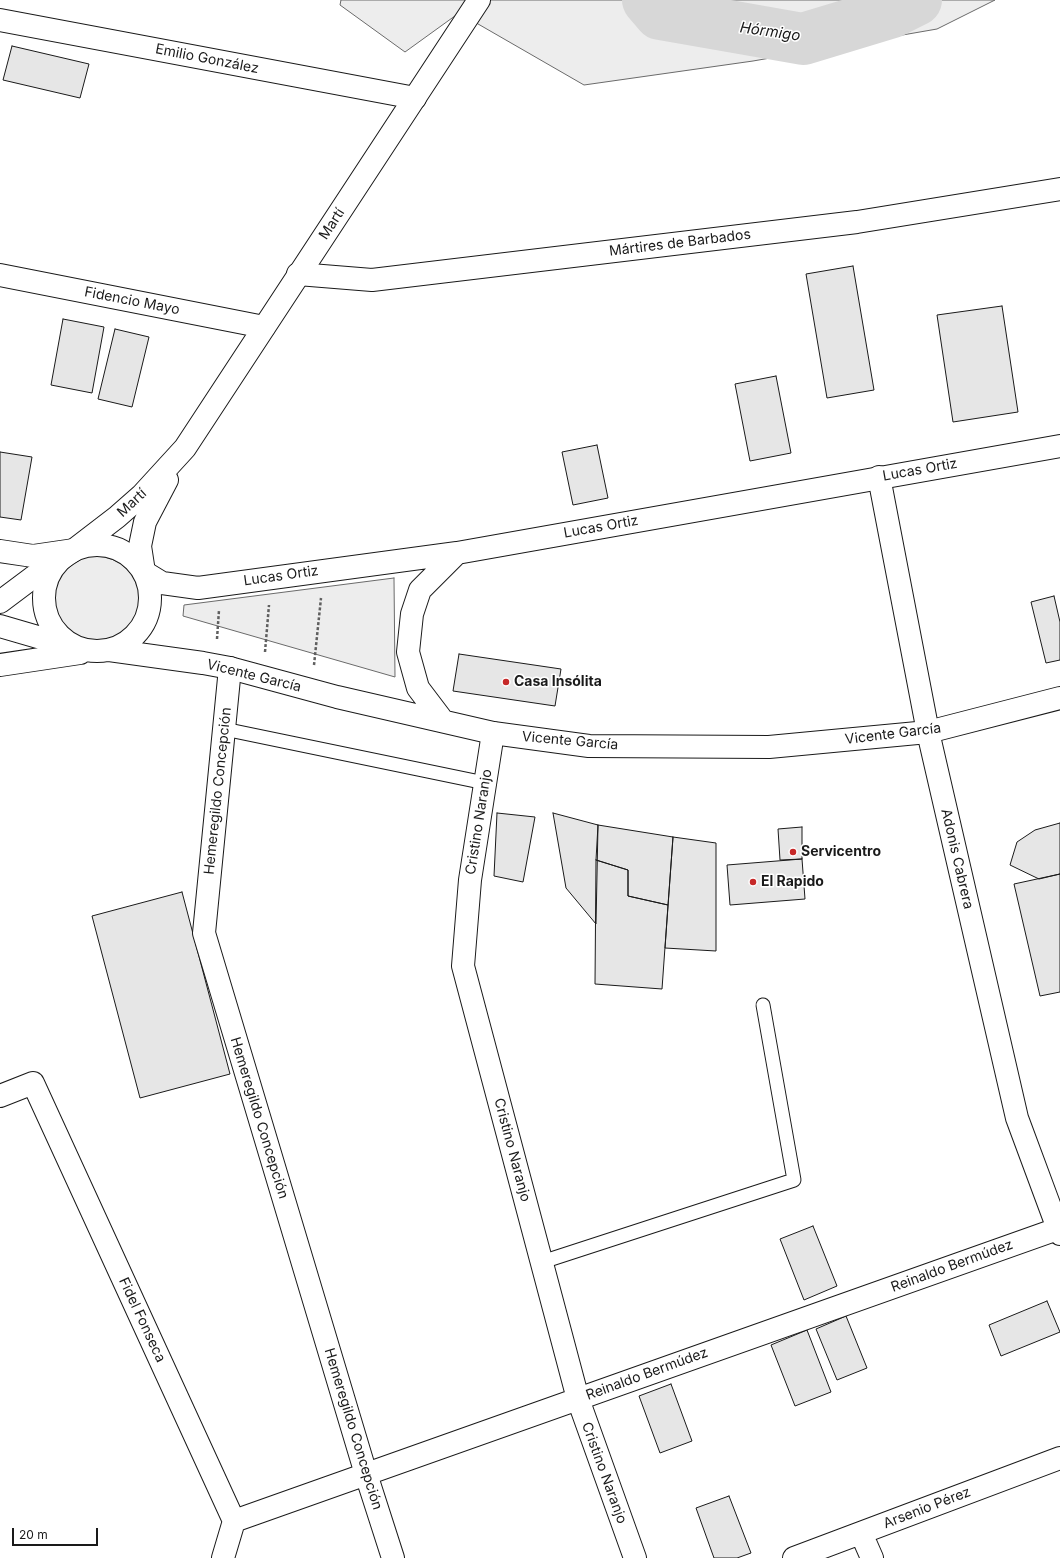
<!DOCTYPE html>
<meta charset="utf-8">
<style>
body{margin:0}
#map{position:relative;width:1060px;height:1558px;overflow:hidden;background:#fff;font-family:Inter,sans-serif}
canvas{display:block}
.scale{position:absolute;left:12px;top:1528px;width:86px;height:18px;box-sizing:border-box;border:2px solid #1a1a1a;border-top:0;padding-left:5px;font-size:12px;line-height:14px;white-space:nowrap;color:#1a1a1a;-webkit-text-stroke:3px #fff;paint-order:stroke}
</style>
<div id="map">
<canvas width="1060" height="1558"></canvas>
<div class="scale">20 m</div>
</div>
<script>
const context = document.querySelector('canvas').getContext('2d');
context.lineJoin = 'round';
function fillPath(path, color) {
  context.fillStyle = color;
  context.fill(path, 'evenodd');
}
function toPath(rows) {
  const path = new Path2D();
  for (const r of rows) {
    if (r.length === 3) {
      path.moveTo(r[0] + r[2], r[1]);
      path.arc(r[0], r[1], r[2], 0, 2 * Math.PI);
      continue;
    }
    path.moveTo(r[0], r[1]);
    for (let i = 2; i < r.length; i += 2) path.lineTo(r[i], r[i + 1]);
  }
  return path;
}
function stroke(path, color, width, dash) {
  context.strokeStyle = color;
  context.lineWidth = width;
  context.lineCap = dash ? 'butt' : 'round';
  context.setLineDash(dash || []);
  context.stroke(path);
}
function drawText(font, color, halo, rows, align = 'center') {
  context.font = font + ' Inter,sans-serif';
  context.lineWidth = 3;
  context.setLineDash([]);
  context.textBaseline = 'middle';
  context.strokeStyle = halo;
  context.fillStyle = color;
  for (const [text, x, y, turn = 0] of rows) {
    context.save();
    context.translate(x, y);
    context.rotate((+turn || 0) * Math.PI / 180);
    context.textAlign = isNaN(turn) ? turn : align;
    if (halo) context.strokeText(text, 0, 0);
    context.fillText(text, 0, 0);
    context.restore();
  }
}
const built = toPath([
 [341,0,995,0,937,29,753,61,584,85,459,13,405,52,340,5,341,0],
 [95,602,46],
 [394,578,395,677,183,616,184,605,394,578]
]);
const river = toPath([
 [648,0,660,14,803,39,892,12,916,0]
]);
const building = toPath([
 [12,46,89,64,80,98,3,80,12,46],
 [853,266,874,390,827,398,806,274,853,266],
 [1002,306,1018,412,953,422,937,315,1002,306],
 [63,319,104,327,92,393,51,385,63,319],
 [115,329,149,337,132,407,98,399,115,329],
 [776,376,791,453,750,461,735,384,776,376],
 [597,445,608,498,573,505,562,452,597,445],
 [0,452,32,457,21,520,0,517,0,452],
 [1054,596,1060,622,1060,660,1046,663,1031,602,1054,596],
 [459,654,561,669,555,706,453,691,459,654],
 [497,813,535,817,523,882,494,876,497,813],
 [553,813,598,825,596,924,566,888,553,813],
 [1060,823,1060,874,1039,879,1010,865,1017,842,1035,830,1060,823],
 [598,825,673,837,668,905,628,896,628,870,596,860,598,825],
 [802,827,802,859,780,860,778,829,802,827],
 [673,837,716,843,716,951,665,948,673,837],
 [802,859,805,899,730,905,727,865,802,859],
 [596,860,628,870,628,896,668,905,662,989,595,984,596,860],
 [1060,874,1060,992,1040,996,1014,884,1060,874],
 [182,892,230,1074,140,1098,92,916,182,892],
 [813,1226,837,1286,804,1300,780,1239,813,1226],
 [1047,1301,1060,1332,1001,1356,989,1325,1047,1301],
 [846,1316,867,1368,837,1380,816,1329,846,1316],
 [807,1330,831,1392,795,1406,771,1345,807,1330],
 [671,1384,692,1441,660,1453,639,1396,671,1384],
 [729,1496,751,1553,737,1558,714,1558,696,1508,729,1496]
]);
const path = toPath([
 [217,639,219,610],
 [265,652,269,605],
 [314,665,321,598]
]);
const lane = toPath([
 [224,729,485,783],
 [542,1262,794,1180,763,1005]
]);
const street = toPath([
 [0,20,415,98],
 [298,274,372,280,857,222,1060,189],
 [0,275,264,327],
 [230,668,204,933,366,1474,393,1558],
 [493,733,470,880,463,966,578,1399,635,1558],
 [0,1096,33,1083,234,1521,223,1558],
 [234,1521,1060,1228],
 [861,1533,872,1558],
 [794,1558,1060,1458]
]);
const secondary = toPath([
 [879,477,928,732,1017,1118,1060,1234],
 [144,572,140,546,145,522,167,480],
 [0,602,32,578,74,550,117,517,142,495,185,448,479,0]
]);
const primary = toPath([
 [97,598,53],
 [0,551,33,556,74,550],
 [144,572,162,583,198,588,457,553,1060,446],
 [0,626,72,647],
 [109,650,203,663,230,668,337,697,493,733,589,746,769,747,928,732,1060,698],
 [0,665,80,653],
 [443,721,418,688,408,652,412,614,420,590,457,553]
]);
const markers = [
 [506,682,4,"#c62828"],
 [793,852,4,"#c62828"],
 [753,882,4,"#c62828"]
];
const streetNames = [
 ["Emilio González",207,59,11],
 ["Martí",332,224,-57],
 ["Mártires de Barbados",680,243,-7],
 ["Fidencio Mayo",132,301,11],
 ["Lucas Ortiz",920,470,-10],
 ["Martí",132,503,-43],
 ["Lucas Ortiz",601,527,-10],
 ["Lucas Ortiz",281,576,-8],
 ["Vicente García",254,676,14],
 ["Vicente García",893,734,-7],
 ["Vicente García",570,741,5],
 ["Hemeregildo Concepción",218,791,-84],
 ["Cristino Naranjo",479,822,-81],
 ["Adonis Cabrera",957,859,77],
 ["Hemeregildo Concepción",259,1118,73],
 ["Cristino Naranjo",512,1150,75],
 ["Reinaldo Bermúdez",952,1266,-20],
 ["Fidel Fonseca",142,1320,65],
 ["Reinaldo Bermúdez",647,1374,-20],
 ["Hemeregildo Concepción",353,1429,73],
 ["Cristino Naranjo",604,1473,70],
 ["Arsenio Pérez",927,1508,-21]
];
const poiNames = [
 ["Casa Insólita",514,682],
 ["Servicentro",801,852],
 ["El Rapido",761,882]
];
const waterNames = [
 ["Hórmigo",770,32,8]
];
fillPath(built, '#ededed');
stroke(built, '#6a6a6a', 1);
stroke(river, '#d7d7d7', 52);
fillPath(building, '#e6e6e6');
stroke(building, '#1a1a1a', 1);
stroke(lane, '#1a1a1a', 15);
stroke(street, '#1a1a1a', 24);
stroke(secondary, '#1a1a1a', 24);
stroke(primary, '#1a1a1a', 24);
stroke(path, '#5f5f5f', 2.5, [3, 2]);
stroke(lane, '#fff', 13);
stroke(street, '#fff', 22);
stroke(secondary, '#fff', 22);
stroke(primary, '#fff', 22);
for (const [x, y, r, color] of markers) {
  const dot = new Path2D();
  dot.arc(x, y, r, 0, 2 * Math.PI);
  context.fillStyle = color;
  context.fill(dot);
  stroke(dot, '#fff', 1.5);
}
drawText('14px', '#1a1a1a', '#fff', streetNames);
drawText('bold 14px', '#1a1a1a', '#fff', poiNames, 'left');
drawText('italic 15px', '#1a1a1a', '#fff', waterNames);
</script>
